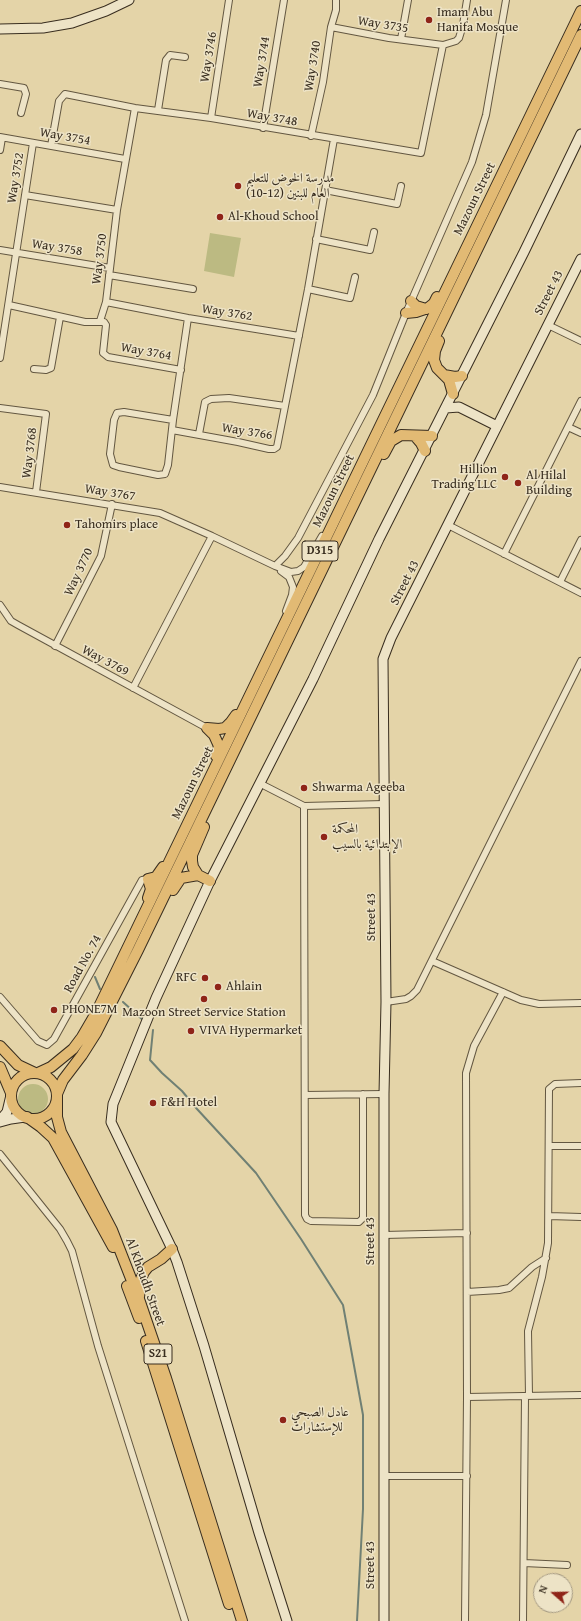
<!DOCTYPE html>
<meta charset="utf-8">
<style>
body{margin:0}
#map{position:relative;width:581px;height:1621px;overflow:hidden;background:#e4d4a8;font-family:"Gentium Book Plus",serif}
canvas{display:block}
.north{position:absolute;left:533px;top:1573px;width:40px;height:40px;box-sizing:border-box;background:#ede3c6;border:1px solid #a59a83;border-radius:50%;rotate:290deg;font-size:11px;font-weight:700;line-height:16px;text-align:center;color:#382d1f}
.north::after{content:'';display:block;margin:auto;width:14px;height:18px;background:#8f2418;clip-path:polygon(50% 0,100% 100%,50% 72%,0 100%)}
</style>
<div id="map">
<canvas width="581" height="1621"></canvas>
<div class="north">N</div>
</div>
<script>
const context = document.querySelector('canvas').getContext('2d');
context.lineJoin = 'round';
function fillPath(path, color) {
  context.fillStyle = color;
  context.fill(path, 'evenodd');
}
function toPath(rows) {
  const path = new Path2D();
  for (const r of rows) {
    if (r.length === 3) {
      path.moveTo(r[0] + r[2], r[1]);
      path.arc(r[0], r[1], r[2], 0, 2 * Math.PI);
      continue;
    }
    path.moveTo(r[0], r[1]);
    for (let i = 2; i < r.length; i += 2) path.lineTo(r[i], r[i + 1]);
  }
  return path;
}
function stroke(path, color, width, dash) {
  context.strokeStyle = color;
  context.lineWidth = width;
  context.lineCap = dash ? 'butt' : 'round';
  context.setLineDash(dash || []);
  context.stroke(path);
}
function drawText(font, color, halo, rows, align = 'center') {
  context.font = font + ' "Gentium Book Plus",Amiri,serif';
  context.lineWidth = 3;
  context.setLineDash([]);
  context.textBaseline = 'middle';
  context.strokeStyle = halo;
  context.fillStyle = color;
  for (const [text, x, y, turn = 0] of rows) {
    context.save();
    context.translate(x, y);
    context.rotate((+turn || 0) * Math.PI / 180);
    context.textAlign = isNaN(turn) ? turn : align;
    if (halo) context.strokeText(text, 0, 0);
    context.fillText(text, 0, 0);
    context.restore();
  }
}
const green = toPath([
 [210,233,241,238,234,277,204,271],
 [33,1099,15]
]);
const stream = toPath([
 [95,977,100,989],
 [123,1002,144,1021],
 [153,1030,150,1060,162,1073,182,1091,197,1109,256,1173,301,1239,343,1305,363,1415,363,1509,357,1621]
]);
const street = toPath([
 [331,27,389,38,443,45,456,41,459,38,463,25,467,0],
 [401,39,408,0],
 [0,84,24,88,26,94,21,113],
 [158,110,166,60,170,55,185,57],
 [211,118,229,0],
 [263,128,284,0],
 [311,136,323,82,331,27,336,10,336,0],
 [0,137,125,159],
 [51,146,59,101,65,94,135,108,211,118,421,153,443,45],
 [0,150,2,138],
 [325,190,397,204,401,186],
 [25,195,117,210],
 [316,239,370,250,374,232],
 [0,250,110,268],
 [109,275,193,289],
 [308,289,350,298,355,277],
 [106,302,188,318,299,336],
 [9,305,85,322,104,322,106,325,103,353,108,357,181,370],
 [100,321,106,302,117,210,135,108],
 [548,325,581,341],
 [0,358,33,143],
 [34,369,46,370,51,368,60,317],
 [0,408,46,414,36,492],
 [173,420,124,412,117,413,114,420,110,454,113,465,119,467,158,475,165,474,168,465,173,420,188,318],
 [568,427,581,433],
 [172,430,238,442,269,449,274,449,277,447,308,289,334,139],
 [199,434,205,402,211,399,229,398,285,406],
 [0,487,160,513,212,536,275,566,291,572,298,571,304,567,322,536],
 [448,525,581,593],
 [504,554,581,401],
 [275,566,285,556,298,538,373,395,406,313,472,162,486,115,506,0],
 [281,571,289,577,293,587,292,595,286,611],
 [560,582,581,540],
 [0,605,11,621,18,625,207,728],
 [55,646,101,556,112,504],
 [133,688,212,536],
 [261,784,304,806,384,804],
 [304,806,305,1215,307,1219,311,1221,359,1222,363,1218,363,1094],
 [432,961,521,1000,539,1004,581,1003],
 [0,997,38,1041,47,1045,54,1039,142,880,148,879],
 [386,1002,406,999,411,996,417,990,581,661],
 [305,1095,384,1094],
 [549,1146,581,1146],
 [0,1154,60,1229,67,1241,72,1251,98,1346,185,1621],
 [549,1216,581,1217],
 [384,1235,467,1233],
 [467,1292,499,1290,509,1288,532,1267,546,1258],
 [529,1396,528,1331,542,1277,548,1243,549,1089,555,1084,581,1083],
 [467,1397,581,1395],
 [384,1476,467,1476],
 [524,1563,567,1565],
 [465,1621,467,1397,466,1073,474,1046,503,992],
 [523,1621,525,1396]
]);
const secondary = toPath([
 [0,29,43,28,72,23,106,11,129,0],
 [446,408,459,407,497,426],
 [0,1120,7,1112,11,1095],
 [0,1122,11,1119,25,1117],
 [287,1621,259,1533,204,1346,177,1262,172,1249,111,1122,113,1104,156,998,210,881,313,679,379,539,524,252,581,134],
 [384,1621,384,1094,386,1002,383,659,391,638,581,259]
]);
const primary = toPath([
 [411,301,416,306,426,309],
 [406,313,416,312,428,308,434,303,437,297],
 [439,341,435,351,434,360,437,368,449,380,453,394],
 [444,375,455,377,462,376],
 [415,436,421,443,425,451],
 [384,454,391,441,401,435,432,436],
 [207,728,214,735,219,746,216,756],
 [207,728,219,729,225,728,231,722,236,715],
 [204,827,192,855,192,861,193,867,198,875,210,881],
 [173,890,181,878,198,875],
 [148,898,151,889,148,879,156,877,163,867],
 [0,1046,18,1065,35,1073],
 [0,1067,11,1093],
 [38,1073,51,1067,73,1049,82,1037,96,1013,581,11],
 [34,1096,23],
 [57,1094,63,1080,82,1055,96,1033,138,950,581,35],
 [57,1095,57,1117,61,1132,112,1230,139,1299,166,1378,242,1621],
 [27,1117,41,1127,53,1138,113,1247],
 [127,1286,139,1318],
 [139,1297,141,1279,144,1272,148,1267,161,1259,172,1249],
 [146,1341,229,1604]
]);
const markers = [
 [429,20,4,"#8f2418"],
 [238,186,4,"#8f2418"],
 [220,217,4,"#8f2418"],
 [505,477,4,"#8f2418"],
 [518,483,4,"#8f2418"],
 [67,525,4,"#8f2418"],
 [304,788,4,"#8f2418"],
 [324,837,4,"#8f2418"],
 [205,978,4,"#8f2418"],
 [218,987,4,"#8f2418"],
 [204,999,4,"#8f2418"],
 [54,1010,4,"#8f2418"],
 [191,1031,4,"#8f2418"],
 [153,1103,4,"#8f2418"],
 [283,1420,4,"#8f2418"]
];
const shields = [
 [320,551,36],
 [158,1354,28]
];
const shieldNames = [
 ["D315",320,551],
 ["S21",158,1354]
];
const poiNames = [
 ["Imam Abu",437,13],
 ["Hanifa Mosque",437,28],
 ["مدرسة الخوض للتعليم",246,179],
 ["العام للبنين (12-10)",246,194],
 ["Al-Khoud School",228,217],
 ["Hillion",497,470,"right"],
 ["Trading LLC",497,485,"right"],
 ["Al Hilal",526,476],
 ["Building",526,491],
 ["Tahomirs place",75,525],
 ["Shwarma Ageeba",312,788],
 ["المحكمة",332,830],
 ["الإبتدائية بالسيب",332,845],
 ["RFC",197,978,"right"],
 ["Ahlain",226,987],
 ["PHONE7M",62,1010],
 ["Mazoon Street Service Station",204,1013,"center"],
 ["VIVA Hypermarket",199,1031],
 ["F&H Hotel",161,1103],
 ["عادل الصبحي",291,1413],
 ["للإستشارات",291,1428]
];
const streetNames = [
 ["Way 3735",383,25,9],
 ["Way 3746",209,57,-81],
 ["Way 3744",262,62,-81],
 ["Way 3740",313,66,-81],
 ["Way 3748",272,118,10],
 ["Way 3754",65,137,10],
 ["Way 3752",16,178,-81],
 ["Mazoun Street",475,199,-64],
 ["Way 3758",57,248,9],
 ["Way 3750",100,259,-83],
 ["Street 43",549,293,-63],
 ["Way 3762",227,313,9],
 ["Way 3764",146,352,10],
 ["Way 3766",247,432,9],
 ["Way 3768",30,453,-83],
 ["Mazoun Street",334,491,-64],
 ["Way 3767",110,493,9],
 ["Way 3770",79,572,-65],
 ["Street 43",405,583,-63],
 ["Way 3769",105,661,28],
 ["Mazoun Street",193,783,-64],
 ["Street 43",372,917,-90],
 ["Road No. 74",83,964,-61],
 ["Street 43",371,1241,-90],
 ["Al Khoudh Street",145,1282,70],
 ["Street 43",371,1565,-90]
];
fillPath(green, '#bcba82');
stroke(stream, '#708074', 2);
stroke(street, '#635741', 8);
stroke(secondary, '#382d1f', 11);
stroke(primary, '#382d1f', 12);
stroke(street, '#ede3c6', 6);
stroke(secondary, '#ede3c6', 9);
stroke(primary, '#e2ba74', 10);
for (const [x, y, r, color] of markers) {
  const dot = new Path2D();
  dot.arc(x, y, r, 0, 2 * Math.PI);
  context.fillStyle = color;
  context.fill(dot);
  stroke(dot, '#ede3c6', 1.5);
}
for (const [x, y, w] of shields) {
  const box = new Path2D();
  box.roundRect(x - w / 2, y - 10, w, 20, 3);
  context.fillStyle = '#ede3c6';
  context.fill(box);
  stroke(box, '#382d1f', 1);
}
drawText('bold 12px', '#382d1f', null, shieldNames);
drawText('13px', '#382d1f', '#ede3c6', poiNames, 'left');
drawText('13px', '#382d1f', '#ede3c6', streetNames);
</script>
